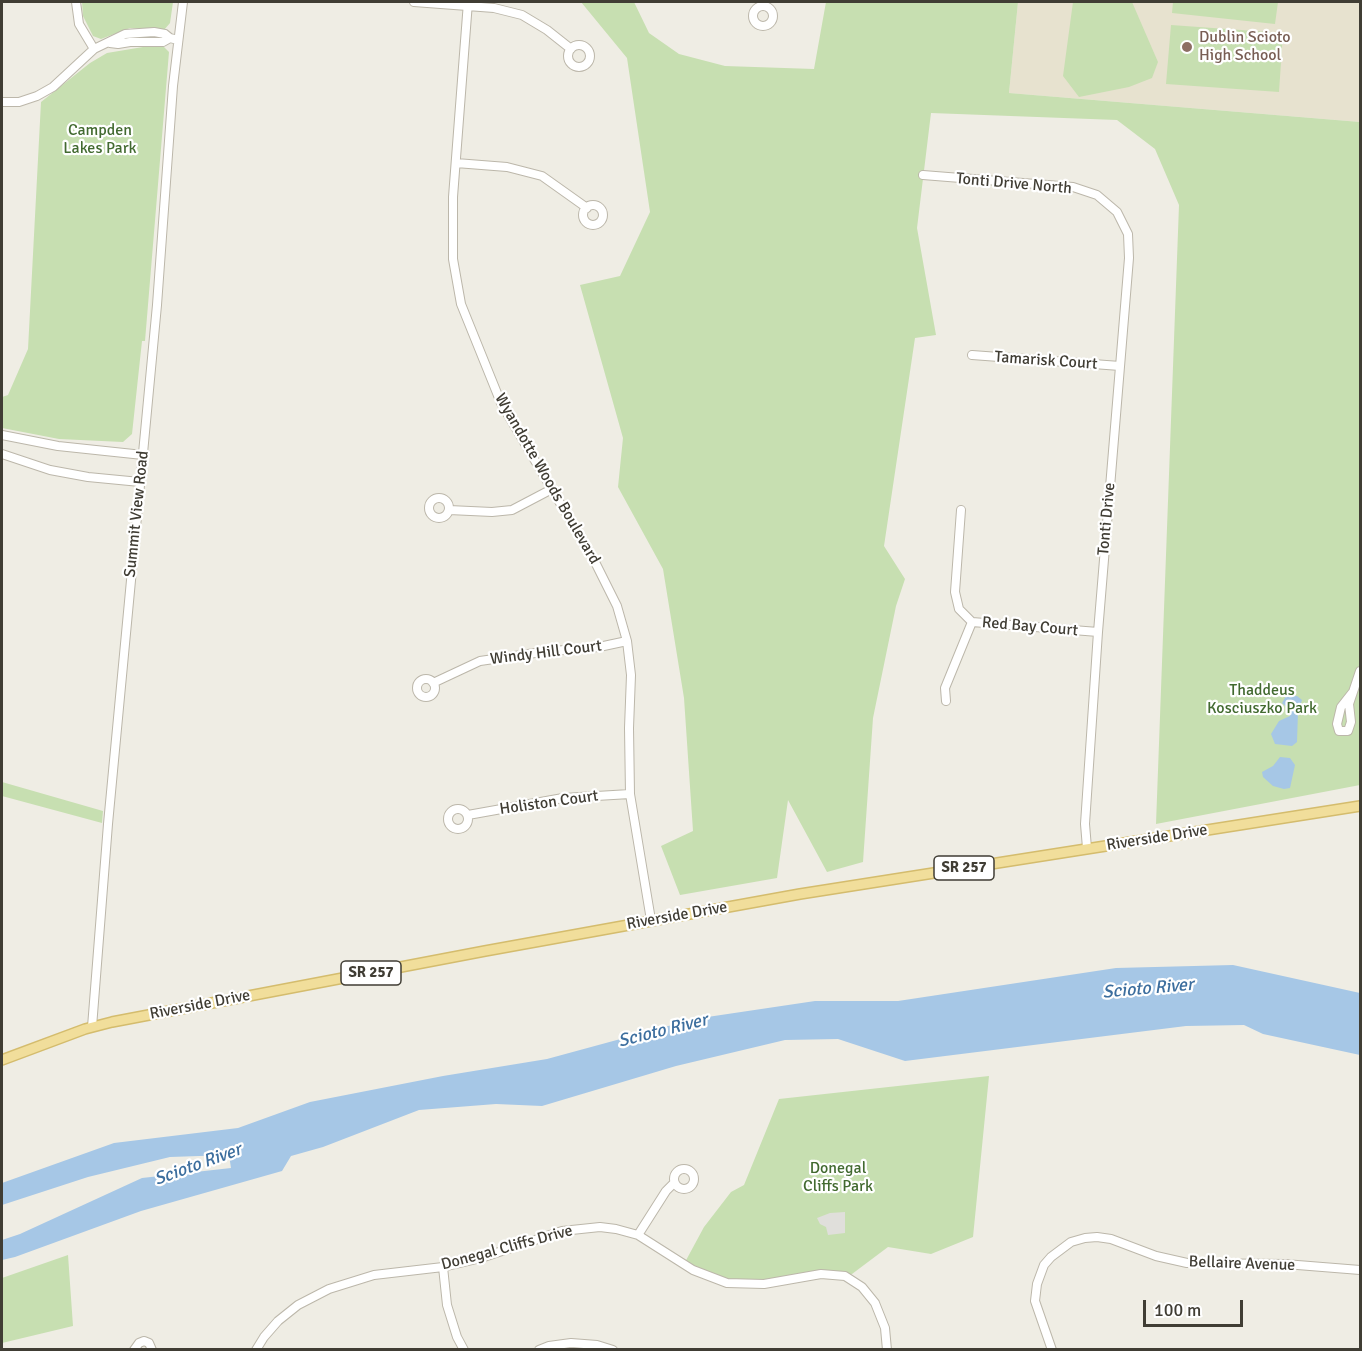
<!DOCTYPE html>
<style>
body{margin:0}
#map{position:relative;width:1362px;height:1351px;overflow:hidden;background:#efede4;font-family:Signika,sans-serif}
canvas{display:block}
.frame{position:absolute;inset:0;border:3px solid #403d34;pointer-events:none}
.scale{position:absolute;left:1143px;top:1300px;width:100px;height:27px;box-sizing:border-box;border:3px solid #403d34;border-top:0;padding-left:8px;font-size:18px;line-height:21px;white-space:nowrap;color:#403d34;-webkit-text-stroke:4px #fff;paint-order:stroke}
</style>
<div id="map">
<canvas width="1362" height="1351"></canvas>
<div class="frame"></div>
<div class="scale">100 m</div>
</div>
<script>
const context = document.querySelector('canvas').getContext('2d');
context.lineJoin = 'round';
function fillPath(path, color) {
  context.fillStyle = color;
  context.fill(path, 'evenodd');
}
function toPath(rows) {
  const path = new Path2D();
  for (const r of rows) {
    if (r.length === 3) {
      path.moveTo(r[0] + r[2], r[1]);
      path.arc(r[0], r[1], r[2], 0, 2 * Math.PI);
      continue;
    }
    path.moveTo(r[0], r[1]);
    for (let i = 2; i < r.length; i += 2) path.lineTo(r[i], r[i + 1]);
  }
  return path;
}
function stroke(path, color, width, dash) {
  context.strokeStyle = color;
  context.lineWidth = width;
  context.lineCap = dash ? 'butt' : 'round';
  context.setLineDash(dash || []);
  context.stroke(path);
}
function drawText(font, color, halo, rows, align = 'center') {
  context.font = font + ' Signika,sans-serif';
  context.lineWidth = 4.5;
  context.setLineDash([]);
  context.textBaseline = 'middle';
  context.strokeStyle = halo;
  context.fillStyle = color;
  for (const [text, x, y, turn = 0] of rows) {
    context.save();
    context.translate(x, y);
    context.rotate((+turn || 0) * Math.PI / 180);
    context.textAlign = isNaN(turn) ? turn : align;
    if (halo) context.strokeText(text, 0, 0);
    context.fillText(text, 0, 0);
    context.restore();
  }
}
const education = toPath([
 [1018,2,1360,2,1360,122,1009,93]
]);
const green = toPath([
 [82,2,173,2,170,23,164,30,130,28,101,39,93,36,83,16],
 [581,2,634,2,649,33,679,54,725,66,814,69,826,2,1018,2,1009,93,1360,122,1360,785,1156,824,1179,205,1155,149,1117,120,931,113,917,228,936,335,915,338,884,546,905,579,896,606,873,718,863,862,827,872,788,800,777,878,680,895,661,846,693,831,684,698,663,569,618,487,623,438,580,285,620,276,650,212,627,58],
 [1073,2,1132,2,1158,62,1152,78,1129,87,1079,97,1063,76],
 [1173,2,1278,2,1275,24,1172,13],
 [1171,25,1283,33,1279,92,1166,84],
 [161,44,169,52,145,341,142,341,132,434,123,442,59,439,2,428,2,397,8,395,28,349,41,102,90,63,107,53],
 [2,782,103,811,102,823,2,796],
 [989,1076,973,1237,931,1254,888,1247,848,1277,842,1275,764,1284,727,1283,684,1264,704,1227,731,1192,744,1185,779,1099],
 [68,1255,73,1326,2,1343,2,1278]
]);
const parking = toPath([
 [845,1212,845,1233,828,1235,826,1227,820,1224,817,1218,830,1213]
]);
const water = toPath([
 [1286,696,1297,696,1302,700,1298,712,1297,742,1292,746,1275,744,1271,734,1279,721,1290,716,1291,711,1282,703],
 [1280,757,1290,758,1295,765,1290,788,1284,789,1273,786,1263,777,1262,772,1273,766],
 [1233,965,1360,993,1360,1055,1263,1034,1244,1025,1186,1026,905,1061,838,1039,785,1040,676,1066,542,1106,496,1104,419,1110,323,1147,291,1156,282,1171,141,1211,15,1257,2,1260,2,1240,20,1234,142,1178,231,1168,229,1155,170,1157,88,1177,2,1205,2,1183,114,1143,238,1128,310,1102,443,1076,547,1059,694,1019,815,1001,898,1001,1116,968]
]);
const minor = toPath([
 [76,2,79,24,94,49],
 [414,2,494,8,522,15,547,30,571,49],
 [468,2,453,197,453,259,461,304,501,403,596,564,617,606,627,641,631,675,629,728,630,794,651,920],
 [763,16,10],
 [110,43,118,44,130,42,163,42,170,38],
 [579,56,11],
 [2,102,19,102,37,96,53,87,94,49,125,34,154,32,165,34,170,38,178,40],
 [456,163,507,167,542,176,587,208],
 [923,175,1073,187,1097,195,1117,212,1128,234,1129,258,1098,632,1085,824,1087,848],
 [593,215,10],
 [972,355,1120,366],
 [2,435,58,446,143,455],
 [2,454,50,470,88,477,140,482],
 [439,508,10],
 [449,510,492,512,512,510,552,489],
 [961,510,955,592,959,609,972,622,1098,632],
 [426,688,9],
 [433,683,480,661,542,652,599,647,627,641],
 [1352,693,1341,707,1337,724,1339,731,1348,731,1351,722,1349,704,1360,671],
 [946,701,945,688,972,622],
 [458,819,10],
 [468,815,563,798,630,794],
 [92,1027,108,824,157,305,173,86,183,2],
 [684,1179,10],
 [638,1235,666,1191,674,1183],
 [443,1267,447,1305,457,1337,464,1350],
 [134,1350,139,1343,144,1341,149,1343,152,1350],
 [256,1350,264,1337,278,1321,298,1305,329,1289,374,1275,443,1267,481,1258,562,1231,600,1227,616,1229,638,1235,693,1270,727,1283,764,1284,821,1274,845,1276,862,1287,875,1303,885,1328,887,1350],
 [539,1350,549,1346,571,1343,597,1345,613,1350],
 [1052,1350,1035,1301,1037,1284,1044,1265,1051,1257,1071,1242,1085,1238,1097,1237,1111,1239,1156,1256,1187,1263,1285,1264,1360,1270]
]);
const major = toPath([
 [2,1060,85,1029,112,1022,485,951,800,894,1360,806]
]);
const markers = [
 [1187,47,6,"#8d6e63"]
];
const shields = [
 [964,868,60],
 [371,973,60]
];
const shieldNames = [
 ["SR 257",964,868],
 ["SR 257",371,973]
];
const educationNames = [
 ["Dublin Scioto",1199,38],
 ["High School",1199,56]
];
const parkNames = [
 ["Campden",100,131],
 ["Lakes Park",100,149],
 ["Thaddeus",1262,691],
 ["Kosciuszko Park",1262,709],
 ["Donegal",838,1169],
 ["Cliffs Park",838,1187]
];
const streetNames = [
 ["Tonti Drive North",1014,184,5],
 ["Tamarisk Court",1046,361,4],
 ["Wyandotte Woods Boulevard",547,479,60],
 ["Summit View Road",137,514,-84],
 ["Tonti Drive",1107,519,-85],
 ["Red Bay Court",1030,627,5],
 ["Windy Hill Court",546,653,-7],
 ["Holiston Court",549,803,-8],
 ["Riverside Drive",1157,838,-9],
 ["Riverside Drive",677,916,-10],
 ["Riverside Drive",200,1005,-11],
 ["Donegal Cliffs Drive",507,1248,-15],
 ["Bellaire Avenue",1242,1264,2]
];
const waterNames = [
 ["Scioto River",1148,989,-5],
 ["Scioto River",663,1031,-14],
 ["Scioto River",198,1165,-20]
];
fillPath(education, '#e7e2cf');
fillPath(green, '#c7dfb1');
fillPath(parking, '#e0dfdb');
fillPath(water, '#a6c7e6');
stroke(minor, '#bcb7aa', 10);
stroke(major, '#d4bc6d', 12);
stroke(minor, '#fff', 8);
stroke(major, '#f1de9b', 9);
for (const [x, y, r, color] of markers) {
  const dot = new Path2D();
  dot.arc(x, y, r, 0, 2 * Math.PI);
  context.fillStyle = color;
  context.fill(dot);
  stroke(dot, '#fff', 2);
}
for (const [x, y, w] of shields) {
  const box = new Path2D();
  box.roundRect(x - w / 2, y - 12, w, 24, 4.5);
  context.fillStyle = '#fff';
  context.fill(box);
  stroke(box, '#403d34', 1.5);
}
drawText('bold 15px', '#403d34', null, shieldNames);
drawText('16px', '#785e54', '#fff', educationNames, 'left');
drawText('16px', '#426a30', '#fff', parkNames);
drawText('16px', '#403d34', '#fff', streetNames);
drawText('italic 18px', '#3c6e9e', '#fff', waterNames);
</script>
